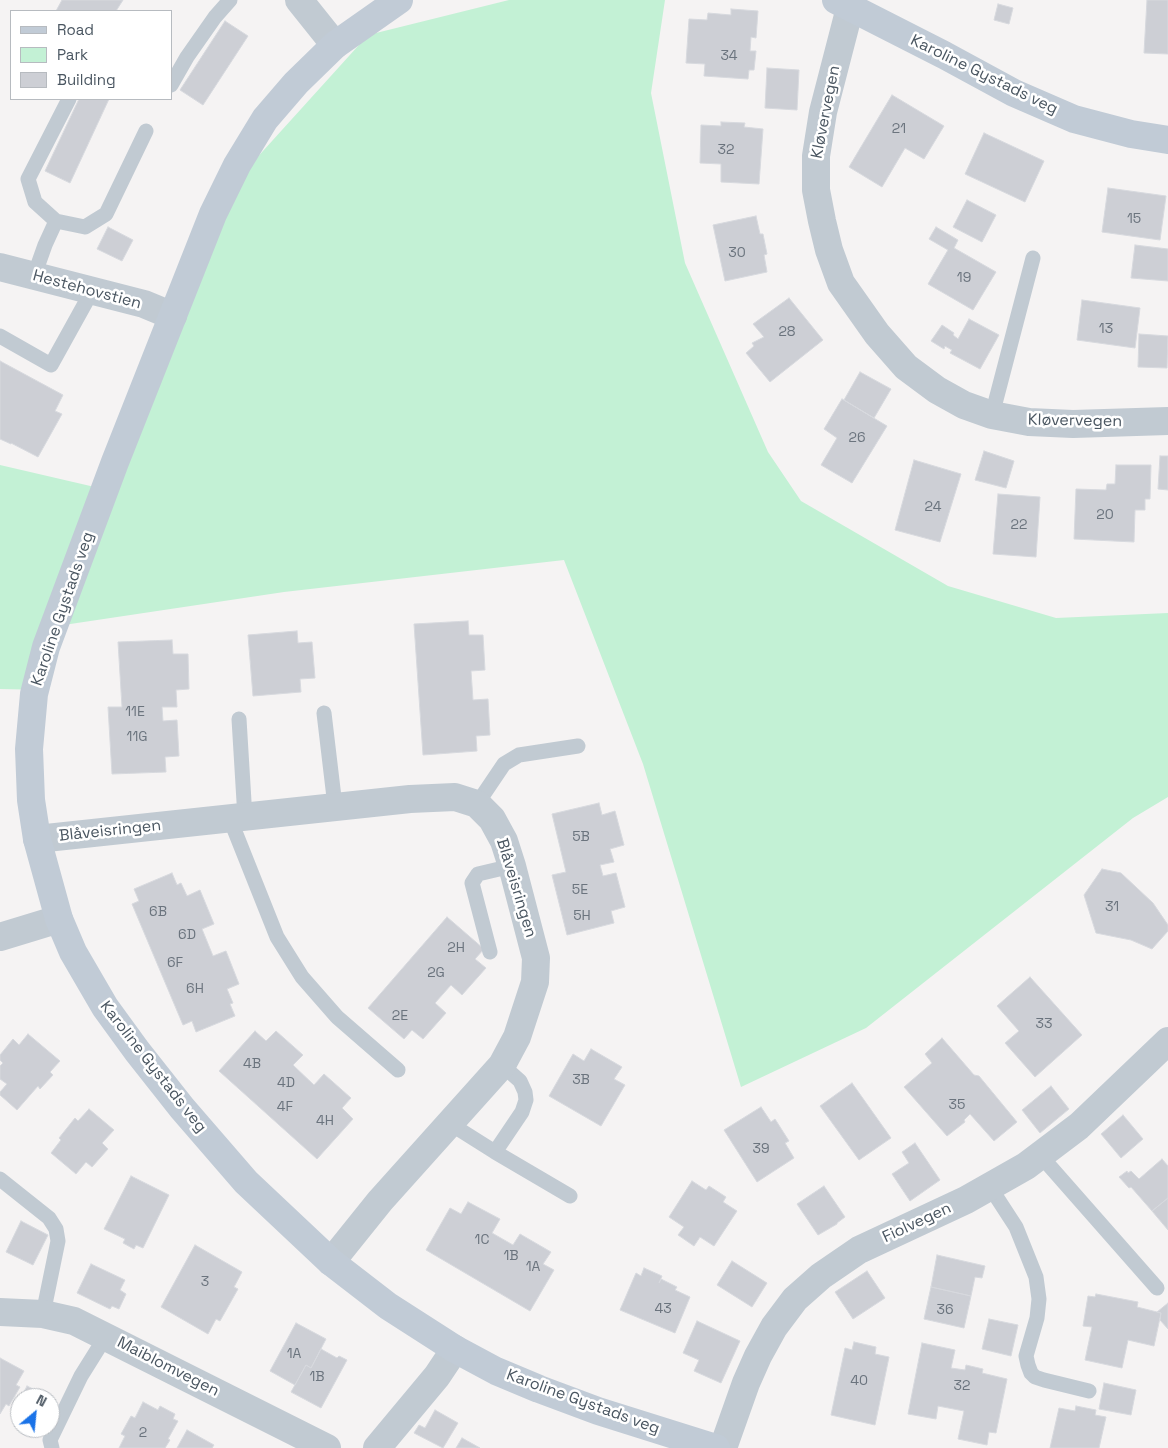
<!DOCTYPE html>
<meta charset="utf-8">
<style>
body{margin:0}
#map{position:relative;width:1168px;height:1448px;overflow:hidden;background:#f5f3f3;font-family:"Space Grotesk",sans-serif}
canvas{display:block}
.legend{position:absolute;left:10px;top:10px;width:162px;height:90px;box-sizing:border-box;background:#fff;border:1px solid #b7bbc0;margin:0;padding:6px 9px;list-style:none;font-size:15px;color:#4a5661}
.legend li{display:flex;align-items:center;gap:10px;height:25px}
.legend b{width:25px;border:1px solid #b7bbc0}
.north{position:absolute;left:10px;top:1388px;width:50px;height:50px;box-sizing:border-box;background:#fff;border:1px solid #b7bbc0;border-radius:50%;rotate:28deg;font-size:14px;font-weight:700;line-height:20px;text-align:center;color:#4a5661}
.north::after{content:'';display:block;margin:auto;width:18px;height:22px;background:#1a73e8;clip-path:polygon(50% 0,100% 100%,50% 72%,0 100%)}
</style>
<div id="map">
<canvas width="1168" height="1448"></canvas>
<ul class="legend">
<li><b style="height:6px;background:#c1cbd6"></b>Road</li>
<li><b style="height:14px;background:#c3f1d5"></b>Park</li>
<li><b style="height:14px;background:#cdcfd5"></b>Building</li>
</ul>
<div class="north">N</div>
</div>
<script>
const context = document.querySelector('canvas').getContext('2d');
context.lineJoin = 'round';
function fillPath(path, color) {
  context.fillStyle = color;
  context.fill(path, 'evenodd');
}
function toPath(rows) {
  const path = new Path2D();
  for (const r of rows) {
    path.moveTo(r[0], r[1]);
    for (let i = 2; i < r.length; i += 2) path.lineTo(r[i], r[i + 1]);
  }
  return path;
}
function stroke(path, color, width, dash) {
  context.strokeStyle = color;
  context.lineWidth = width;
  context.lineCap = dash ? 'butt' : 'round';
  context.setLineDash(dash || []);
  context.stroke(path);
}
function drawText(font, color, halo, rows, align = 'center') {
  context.font = font + ' "Space Grotesk",sans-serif';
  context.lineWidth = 5;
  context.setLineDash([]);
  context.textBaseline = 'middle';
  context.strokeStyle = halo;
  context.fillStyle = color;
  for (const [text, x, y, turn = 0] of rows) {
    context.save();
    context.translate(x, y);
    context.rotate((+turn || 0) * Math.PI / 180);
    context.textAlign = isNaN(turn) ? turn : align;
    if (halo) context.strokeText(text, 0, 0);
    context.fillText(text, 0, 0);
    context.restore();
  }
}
const green = toPath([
 [509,0,665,0,651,93,685,263,768,452,801,501,948,586,1056,618,1168,613,1168,797,1133,818,866,1028,741,1087,643,764,564,560,284,592,57,626,47,690,0,689,0,465,99,488,215,204,368,35]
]);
const building = toPath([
 [62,0,123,0,116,11,56,11,62,0],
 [1147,0,1168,0,1168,54,1144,53,1147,0],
 [998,4,1013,8,1009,24,994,20,998,4],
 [731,9,758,11,756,38,751,37,750,51,756,51,754,70,749,70,748,79,704,76,705,64,686,63,689,19,707,20,708,13,731,15,731,9],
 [225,21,248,36,203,105,180,90,225,21],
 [767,68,799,70,797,110,765,108,767,68],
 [892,95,944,126,924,159,905,148,882,187,849,167,892,95],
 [79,99,109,99,70,183,45,171,79,99],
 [721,122,745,123,744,127,763,129,759,184,721,182,721,164,700,163,701,125,721,126,721,122],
 [984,133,1044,161,1025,202,965,174,984,133],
 [1108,188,1166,196,1160,240,1102,232,1108,188],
 [967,200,996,215,982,242,953,227,967,200],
 [756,216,760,234,763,234,767,254,764,255,767,272,725,281,713,225,756,216],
 [108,227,133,240,122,261,97,249,108,227],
 [936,227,958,240,954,248,996,272,973,310,928,284,948,250,929,239,936,227],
 [1135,245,1168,249,1168,281,1131,278,1135,245],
 [789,298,823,340,770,382,746,353,754,346,752,343,764,337,753,324,789,298],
 [1082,300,1140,308,1135,348,1077,340,1082,300],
 [969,319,999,335,980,369,950,353,952,350,945,346,944,349,931,341,942,325,954,333,953,335,958,339,969,319],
 [1139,334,1168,336,1167,368,1138,367,1139,334],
 [0,361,63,395,55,411,62,414,38,457,11,443,11,444,0,439,0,361],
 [860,372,891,389,874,418,844,400,860,372],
 [842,399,887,426,852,483,821,465,837,438,824,429,842,399],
 [984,451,1014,461,1006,488,975,480,984,451],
 [1160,456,1168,456,1168,490,1158,489,1160,456],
 [914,460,961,474,940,542,895,530,914,460],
 [1116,465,1151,465,1150,499,1145,499,1145,510,1135,510,1134,542,1074,539,1076,489,1106,490,1107,484,1115,484,1116,465],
 [998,494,1040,497,1036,557,993,554,998,494],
 [468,621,469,635,483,635,485,670,471,671,473,700,488,699,490,735,476,736,477,751,423,755,414,624,468,621],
 [297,631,298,643,312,642,315,678,300,679,301,692,253,696,248,635,297,631],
 [172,640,173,654,188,654,189,689,176,690,177,707,162,707,163,721,177,720,179,756,165,757,166,772,112,774,108,707,122,707,118,642,172,640],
 [599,803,602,815,615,811,624,845,610,849,614,862,600,865,603,876,616,873,625,907,611,911,614,923,567,935,552,875,566,872,552,814,599,803],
 [1102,869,1121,873,1153,903,1168,925,1168,931,1152,949,1131,940,1096,933,1084,895,1102,869],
 [172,873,177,885,181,883,187,896,200,890,214,924,202,929,213,956,226,951,239,984,227,989,233,1003,230,1004,235,1016,196,1032,192,1021,183,1025,132,904,139,901,134,889,172,873],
 [447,917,484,949,475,959,486,968,462,995,451,985,435,1003,446,1013,423,1039,412,1030,404,1039,368,1008,447,917],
 [1030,977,1082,1035,1035,1077,1005,1043,1019,1031,997,1006,1030,977],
 [255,1031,266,1041,276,1031,303,1055,293,1065,314,1085,324,1074,351,1098,342,1108,353,1119,317,1159,219,1071,255,1031],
 [28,1034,60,1061,50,1072,53,1075,40,1089,38,1086,17,1110,0,1095,0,1092,7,1084,0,1079,0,1066,3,1063,0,1060,0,1055,13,1039,19,1045,28,1034],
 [942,1038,974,1075,979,1076,1017,1122,994,1141,970,1114,964,1120,965,1122,947,1136,904,1087,932,1063,925,1054,942,1038],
 [591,1049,622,1067,614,1079,625,1085,601,1126,549,1096,573,1054,584,1061,591,1049],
 [852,1083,891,1138,859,1160,820,1106,852,1083],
 [1051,1086,1069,1109,1040,1133,1022,1110,1051,1086],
 [761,1107,771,1122,775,1119,789,1141,785,1143,794,1158,757,1182,724,1130,761,1107],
 [89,1109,114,1130,102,1143,108,1149,92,1167,86,1162,76,1174,51,1153,61,1140,59,1138,75,1118,78,1121,89,1109],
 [1123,1115,1143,1139,1121,1158,1101,1134,1123,1115],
 [915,1143,940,1180,910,1201,892,1174,909,1163,902,1152,915,1143],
 [1162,1159,1168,1166,1168,1198,1152,1211,1131,1187,1129,1188,1119,1177,1127,1171,1128,1173,1131,1171,1139,1179,1162,1159],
 [131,1176,169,1195,143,1248,136,1245,134,1249,123,1243,125,1239,104,1229,131,1176],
 [692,1181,706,1190,709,1186,726,1197,723,1202,737,1211,714,1246,700,1237,694,1246,678,1235,684,1227,669,1217,692,1181],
 [824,1186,845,1217,837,1223,837,1224,818,1235,797,1204,824,1186],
 [1168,1198,1168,1230,1152,1211,1168,1198],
 [468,1202,500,1219,492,1233,513,1245,520,1234,551,1252,543,1264,554,1270,530,1311,426,1250,450,1208,461,1214,468,1202],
 [21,1221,48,1235,33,1265,6,1252,21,1221],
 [195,1245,242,1272,234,1287,238,1289,220,1321,216,1319,208,1334,161,1307,195,1245],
 [937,1255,985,1266,982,1278,975,1277,971,1296,931,1287,937,1255],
 [732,1261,767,1283,752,1307,717,1285,732,1261],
 [91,1264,125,1280,120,1290,126,1294,119,1309,112,1306,110,1309,77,1293,91,1264],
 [644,1268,662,1276,659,1283,661,1279,677,1287,675,1290,690,1297,675,1333,620,1310,636,1273,641,1276,644,1268],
 [867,1271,885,1298,853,1319,835,1292,867,1271],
 [931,1287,971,1296,964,1328,924,1319,931,1287],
 [1096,1294,1138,1302,1137,1307,1161,1313,1154,1346,1128,1340,1122,1368,1085,1360,1092,1327,1083,1326,1088,1296,1095,1297,1096,1294],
 [1168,1303,1168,1329,1160,1320,1161,1313,1157,1312,1168,1303],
 [989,1319,1018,1325,1011,1356,982,1349,989,1319],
 [697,1321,740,1341,721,1383,694,1371,699,1360,683,1353,697,1321],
 [296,1323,326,1339,311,1368,306,1365,295,1385,270,1371,296,1323],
 [854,1342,876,1347,875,1354,889,1357,875,1425,831,1415,845,1348,852,1350,854,1342],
 [922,1343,955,1350,951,1368,965,1370,966,1365,983,1369,982,1373,1007,1379,996,1433,989,1432,987,1445,958,1439,964,1411,938,1406,936,1419,908,1414,922,1343],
 [321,1349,337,1358,339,1356,347,1360,321,1408,291,1392,306,1365,311,1368,321,1349],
 [0,1358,24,1371,16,1385,20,1387,9,1406,6,1404,0,1414,0,1358],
 [1104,1383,1136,1390,1131,1415,1099,1409,1104,1383],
 [27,1386,55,1400,50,1409,50,1398,21,1398,27,1386],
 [143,1402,158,1410,160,1406,175,1414,173,1419,178,1421,168,1439,170,1440,165,1448,119,1448,125,1436,121,1434,131,1416,135,1418,143,1402],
 [1076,1406,1096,1410,1095,1415,1106,1417,1099,1448,1050,1448,1059,1408,1075,1411,1076,1406],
 [435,1410,458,1423,443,1448,414,1433,419,1425,425,1428,435,1410],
 [187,1430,214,1445,212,1448,177,1448,187,1430],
 [462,1438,480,1448,456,1448,462,1438]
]);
const lane = toPath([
 [171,85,187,57,215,17,230,0],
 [69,99,28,179,35,202,56,221,85,227,106,214,146,131],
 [34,276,45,245,56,221],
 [0,336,51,365,92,291],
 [992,415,1033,258],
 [324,713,335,806],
 [239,719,245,818],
 [477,804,504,764,519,755,578,746],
 [230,819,277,937,302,977,337,1017,398,1070],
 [490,952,472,883,478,874,512,866],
 [449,1123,495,1152,570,1196],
 [495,1152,522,1112,526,1100,525,1092,520,1081,502,1065],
 [1040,1155,1157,1288],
 [0,1179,49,1218,56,1229,58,1241,43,1314],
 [990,1187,1016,1227,1036,1277,1039,1299,1037,1318,1026,1356,1028,1365,1031,1373,1035,1377,1044,1380,1089,1391],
 [52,1448,50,1440,81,1376,106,1336]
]);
const street = toPath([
 [299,0,335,45],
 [852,0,823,112,816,156,816,190,822,221,829,250,841,283,877,334,906,367,937,390,964,405,992,415,1029,422,1073,424,1168,421],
 [0,267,144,304,173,316],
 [37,839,410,799,455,797,477,804,492,819,504,841,512,866,536,958,535,982,517,1037,502,1065,380,1201,331,1262],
 [0,937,59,919],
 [0,1312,43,1314,74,1321,327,1448],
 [377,1448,437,1376,455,1349],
 [723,1448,746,1383,758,1356,774,1327,795,1299,821,1276,859,1250,966,1200,1026,1166,1079,1126,1168,1041]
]);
const secondary = toPath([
 [399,0,335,45,296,83,265,119,237,165,213,214,115,462,46,647,34,694,29,749,31,800,37,839,59,919,73,952,105,1007,137,1051,182,1108,246,1182,331,1262,388,1306,455,1349,496,1371,539,1389,598,1411,716,1448],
 [836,0,944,55,1014,93,1074,119,1131,134,1168,140]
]);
const numberNames = [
 ["34",729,56],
 ["21",899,129],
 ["32",726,150],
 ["15",1134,219],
 ["30",737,253],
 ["19",964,278],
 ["13",1106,329],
 ["28",787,332],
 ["26",857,438],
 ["24",933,507],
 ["20",1105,515],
 ["22",1019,525],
 ["11E",135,712],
 ["11G",137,737],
 ["5B",581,837],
 ["5E",580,890],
 ["31",1112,907],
 ["6B",158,912],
 ["5H",582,916],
 ["6D",187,935],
 ["2H",456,948],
 ["6F",175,963],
 ["2G",436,973],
 ["6H",195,989],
 ["2E",400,1016],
 ["33",1044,1024],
 ["4B",252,1064],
 ["3B",581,1080],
 ["4D",286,1083],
 ["35",957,1105],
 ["4F",285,1107],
 ["4H",325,1121],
 ["39",761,1149],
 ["1C",482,1240],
 ["1B",511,1256],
 ["1A",533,1267],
 ["3",205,1282],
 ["43",663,1309],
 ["36",945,1310],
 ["1A",294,1354],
 ["1B",317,1377],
 ["40",859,1381],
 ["32",962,1386],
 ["2",143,1433]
];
const streetNames = [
 ["Karoline Gystads veg",984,75,26],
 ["Kløvervegen",826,112,-79],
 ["Hestehovstien",87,290,15],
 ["Kløvervegen",1075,421,1],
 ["Karoline Gystads veg",63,609,-71],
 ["Blåveisringen",110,831,-6],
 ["Blåveisringen",516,888,73],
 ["Karoline Gystads veg",153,1067,52],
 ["Fiolvegen",917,1223,-25],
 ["Maiblomvegen",168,1367,27],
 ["Karoline Gystads veg",583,1402,20]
];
fillPath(green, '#c3f1d5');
fillPath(building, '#cdcfd5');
stroke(building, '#d7d9de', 1);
stroke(lane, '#c1cad2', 15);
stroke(street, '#c1cad2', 28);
stroke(secondary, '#c1cbd6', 28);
drawText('14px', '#6b747e', null, numberNames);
drawText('16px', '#4a5661', '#fff', streetNames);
</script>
